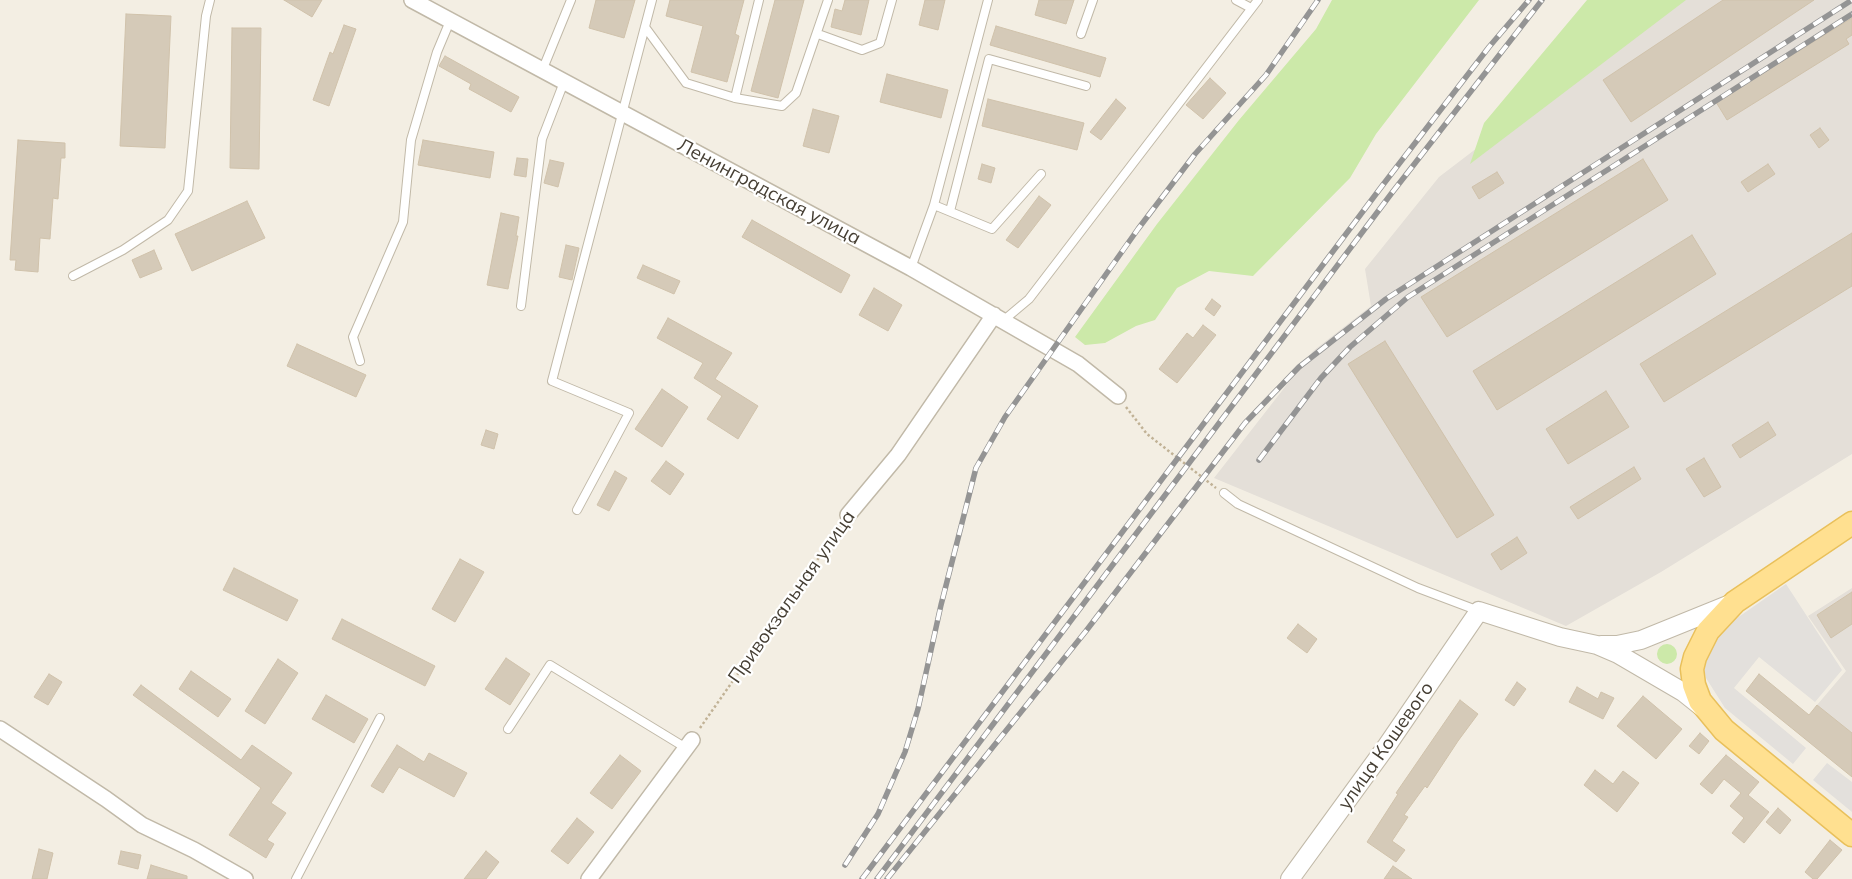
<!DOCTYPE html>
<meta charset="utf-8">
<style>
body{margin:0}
canvas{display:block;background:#f3eee3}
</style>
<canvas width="1852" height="879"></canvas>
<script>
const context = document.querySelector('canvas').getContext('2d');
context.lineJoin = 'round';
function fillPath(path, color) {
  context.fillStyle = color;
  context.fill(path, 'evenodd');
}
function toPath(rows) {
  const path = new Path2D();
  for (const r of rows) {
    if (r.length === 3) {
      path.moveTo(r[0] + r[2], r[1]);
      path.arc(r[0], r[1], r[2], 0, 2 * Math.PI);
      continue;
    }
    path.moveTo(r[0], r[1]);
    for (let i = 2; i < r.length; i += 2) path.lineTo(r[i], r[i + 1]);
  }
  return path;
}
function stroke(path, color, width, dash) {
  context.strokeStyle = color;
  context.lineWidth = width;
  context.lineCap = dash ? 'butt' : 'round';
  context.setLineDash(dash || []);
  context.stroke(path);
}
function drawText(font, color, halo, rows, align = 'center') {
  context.font = font + ' Mulish,sans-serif';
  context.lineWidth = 4.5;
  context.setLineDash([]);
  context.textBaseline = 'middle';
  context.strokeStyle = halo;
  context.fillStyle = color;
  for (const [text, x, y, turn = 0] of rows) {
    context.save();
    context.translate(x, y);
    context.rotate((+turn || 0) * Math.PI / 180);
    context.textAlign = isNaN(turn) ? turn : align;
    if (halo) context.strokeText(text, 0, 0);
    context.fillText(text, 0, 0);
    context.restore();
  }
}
const industrial = toPath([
 [1671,0,1852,0,1852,454,1661,572,1566,626,1214,478,1313,351,1371,306,1365,269,1439,177],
 [1852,588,1852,733,1817,705,1846,671,1808,616]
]);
const green = toPath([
 [1332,0,1479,0,1376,134,1350,178,1253,276,1209,271,1177,288,1155,320,1136,326,1105,343,1085,345,1075,337,1157,224,1239,120,1316,29],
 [1587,0,1686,0,1470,164,1484,123],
 [1667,654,10]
]);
const parking = toPath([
 [1786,584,1842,670,1815,702,1759,657,1734,688,1806,748,1793,764,1725,708,1706,678,1703,664,1707,649,1727,625],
 [1827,763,1852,782,1852,812,1813,780]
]);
const building = toPath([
 [284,0,322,0,312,17,284,0],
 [596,0,635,0,624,38,589,28,596,0],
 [670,0,744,0,735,34,739,36,727,82,691,72,703,26,666,16,670,0],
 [775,0,804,0,778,98,751,91,775,0],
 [845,0,869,0,861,35,831,27,835,9,842,11,845,0],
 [925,0,945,0,938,30,919,25,925,0],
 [1039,0,1074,0,1066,24,1035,15,1039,0],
 [1723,0,1814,0,1631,122,1603,80,1723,0],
 [126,14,171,16,165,148,120,146,126,14],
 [1852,18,1852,35,1846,39,1849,44,1727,120,1716,102,1852,18],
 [344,25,356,29,329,106,313,100,330,52,333,54,344,25],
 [996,26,1106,58,1100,77,990,45,996,26],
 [232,28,261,28,259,169,230,168,232,28],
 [445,56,519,97,511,112,469,89,471,84,439,66,445,56],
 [887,74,948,90,941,118,880,102,887,74],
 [1210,78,1226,93,1203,119,1186,105,1210,78],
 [988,99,1084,123,1077,150,982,126,988,99],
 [1116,99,1126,108,1101,140,1090,132,1116,99],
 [813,109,839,116,829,153,803,146,813,109],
 [1820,128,1829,140,1819,148,1810,135,1820,128],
 [18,140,65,143,65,158,61,158,58,199,53,198,50,239,40,238,38,272,15,270,16,260,10,260,18,140],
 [423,140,494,152,490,178,418,165,423,140],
 [517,158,528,159,526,177,514,175,517,158],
 [1643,159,1668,200,1447,337,1421,297,1643,159],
 [550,160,564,163,558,187,544,183,550,160],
 [982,164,995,168,991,183,978,179,982,164],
 [1768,164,1775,174,1748,192,1741,182,1768,164],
 [1497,172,1504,183,1479,199,1472,187,1497,172],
 [1039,196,1051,205,1018,248,1006,240,1039,196],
 [247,201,265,238,192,271,175,234,247,201],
 [501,213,519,217,516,236,518,236,508,289,487,285,501,213],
 [752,220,850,275,841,293,742,237,752,220],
 [1852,233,1852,286,1664,402,1640,364,1852,233],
 [1692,235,1716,274,1497,410,1473,371,1692,235],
 [566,245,579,248,572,280,559,277,566,245],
 [154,250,162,269,140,278,132,260,154,250],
 [643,265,680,281,674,294,637,278,643,265],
 [874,288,902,305,888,331,859,315,874,288],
 [1212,299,1221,306,1214,316,1205,309,1212,299],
 [668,318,732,353,715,379,758,406,738,439,707,419,722,396,694,378,703,363,657,338,668,318],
 [1203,325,1216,335,1177,383,1159,369,1187,333,1193,338,1203,325],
 [1385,341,1494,515,1457,538,1348,364,1385,341],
 [297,344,366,375,356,397,287,366,297,344],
 [662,389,688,407,662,447,635,429,662,389],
 [1606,391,1629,427,1568,464,1546,429,1606,391],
 [1768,422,1776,435,1740,458,1732,445,1768,422],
 [486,430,498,434,494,449,481,445,486,430],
 [1704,458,1721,487,1704,497,1686,469,1704,458],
 [666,461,684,474,670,495,651,481,666,461],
 [1634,467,1641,479,1578,519,1570,507,1634,467],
 [615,471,627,478,609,511,597,505,615,471],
 [1517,537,1527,553,1501,570,1491,554,1517,537],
 [460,559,484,572,455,622,432,609,460,559],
 [234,568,298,600,287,621,223,590,234,568],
 [1852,592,1852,624,1831,638,1817,615,1852,592],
 [342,619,435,666,425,686,332,639,342,619],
 [1298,624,1317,639,1307,653,1287,638,1298,624],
 [506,658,530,674,510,705,485,689,506,658],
 [278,659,298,673,265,724,245,711,278,659],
 [191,671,231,699,218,717,179,689,191,671],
 [49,674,62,682,48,705,34,697,49,674],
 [1759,674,1809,715,1817,705,1852,733,1852,777,1746,691,1759,674],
 [1517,682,1526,689,1514,706,1505,700,1517,682],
 [141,685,241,760,252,745,292,773,271,803,286,813,267,840,274,844,266,858,229,835,261,788,133,695,141,685],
 [1577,687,1598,699,1601,692,1614,698,1603,719,1569,702,1577,687],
 [326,695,368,719,354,743,312,719,326,695],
 [1643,696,1682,729,1656,759,1617,726,1643,696],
 [1460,700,1478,714,1458,741,1427,788,1425,786,1404,815,1408,817,1392,841,1405,850,1396,862,1367,842,1398,794,1396,793,1460,700],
 [1700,733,1709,741,1699,754,1689,746,1700,733],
 [397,745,424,762,429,753,467,773,454,797,399,767,383,793,371,786,397,745],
 [620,755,641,771,612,809,590,793,620,755],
 [1726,755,1759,782,1748,795,1769,812,1744,843,1732,833,1744,818,1730,806,1741,793,1724,779,1712,794,1700,784,1726,755],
 [1595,770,1613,784,1623,771,1639,783,1617,812,1584,785,1595,770],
 [1778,808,1791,820,1780,834,1766,822,1778,808],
 [577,818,594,832,568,864,551,851,577,818],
 [1830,840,1842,850,1817,879,1813,879,1805,872,1830,840],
 [39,849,53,853,47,879,32,879,39,849],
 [121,851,141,855,138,869,118,864,121,851],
 [486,851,499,862,486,879,464,879,486,851],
 [151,865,187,876,187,879,147,879,151,865],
 [1393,866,1412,879,1384,879,1393,866]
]);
const path = toPath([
 [1126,407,1147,434,1216,488],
 [700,728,841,526]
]);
const service = toPath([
 [1236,0,1251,8],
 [645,27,686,83,735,98,782,106,796,93,828,0],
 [818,34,862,50,880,43,892,0],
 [1081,34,1093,0],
 [542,71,571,0],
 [735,98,759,0],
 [934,205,992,229,1041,174],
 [950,211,989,59,1086,86],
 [911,268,934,205,988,0],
 [73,276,123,250,168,220,188,191,206,16,210,0],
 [521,306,542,139,564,82],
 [1004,320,1029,299,1258,0],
 [360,361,353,337,403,222,411,140,437,52,450,21],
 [1224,493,1238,504,1418,588,1479,611],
 [577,510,629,413,552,381,652,0],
 [508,729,550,665,686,748],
 [296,879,380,718]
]);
const minor = toPath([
 [412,0,911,268,1078,364,1118,396],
 [848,515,898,455,994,315],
 [0,729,106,799,142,825,194,850,245,879],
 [589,879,692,740]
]);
const tertiary = toPath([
 [1601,645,1617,645,1641,640,1730,604],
 [1290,879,1386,747,1479,611,1560,637,1597,645,1618,654,1683,692,1703,708]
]);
const primary = toPath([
 [1852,523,1735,602,1708,631,1695,657,1692,669,1694,685,1700,701,1724,730,1852,835]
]);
const rail = toPath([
 [1259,460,1321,378,1350,347,1408,297,1852,14],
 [845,865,878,814,905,752,918,709,941,605,976,468,1005,417,1138,229,1195,154,1266,75,1318,0],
 [862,879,1382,186,1489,47,1529,0],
 [877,879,1391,194,1542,0],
 [887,879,1086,631,1245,423,1299,367,1386,299,1852,0]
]);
const streetNames = [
 ["Ленинградская улица",769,192,28],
 ["Привокзальная улица",792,597,-55],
 ["улица Кошевого",1386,746,-55]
];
fillPath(industrial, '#e4dfd8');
fillPath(green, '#cce9a9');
fillPath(parking, '#e3e0dc');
fillPath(building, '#d5cab8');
stroke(building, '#d0c2ab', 1);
stroke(service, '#c1b9a8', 10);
stroke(minor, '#c1b9a8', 18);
stroke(tertiary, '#c1b9a8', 20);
stroke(primary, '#e9c05b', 25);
stroke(path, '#c1b296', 2.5, [2.5, 2.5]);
stroke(service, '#fff', 8);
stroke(minor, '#fff', 15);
stroke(tertiary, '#fff', 18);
stroke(primary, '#ffe090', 22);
stroke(rail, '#949494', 5.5);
stroke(rail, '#fff', 4, [11]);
drawText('19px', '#453e33', '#fff', streetNames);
</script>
